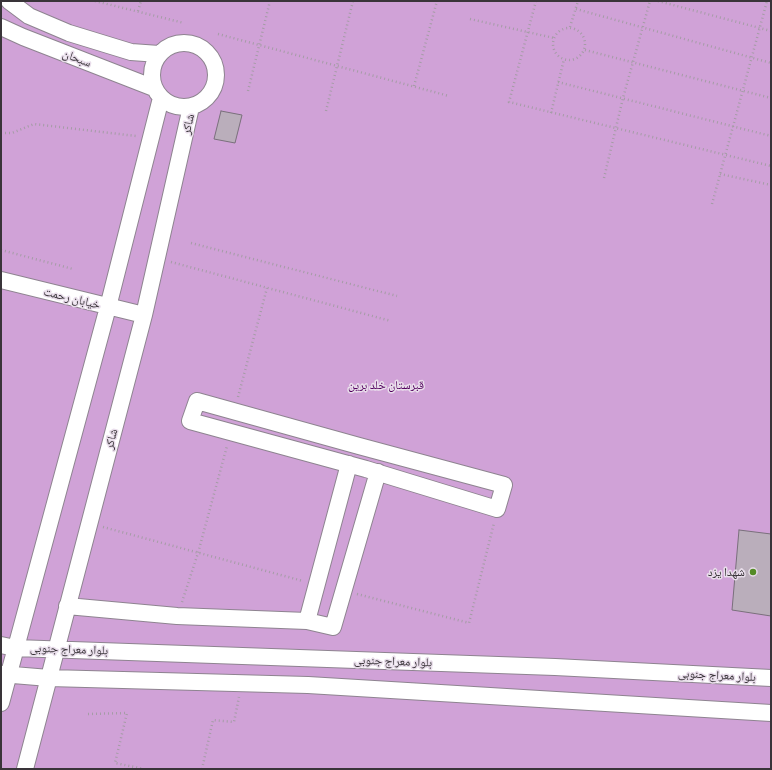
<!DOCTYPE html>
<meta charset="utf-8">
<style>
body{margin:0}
#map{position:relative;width:772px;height:770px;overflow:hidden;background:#e9deeb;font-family:Barlow,sans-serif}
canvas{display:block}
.frame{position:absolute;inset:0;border:2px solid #393439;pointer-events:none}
</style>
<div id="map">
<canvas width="772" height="770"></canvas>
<div class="frame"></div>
</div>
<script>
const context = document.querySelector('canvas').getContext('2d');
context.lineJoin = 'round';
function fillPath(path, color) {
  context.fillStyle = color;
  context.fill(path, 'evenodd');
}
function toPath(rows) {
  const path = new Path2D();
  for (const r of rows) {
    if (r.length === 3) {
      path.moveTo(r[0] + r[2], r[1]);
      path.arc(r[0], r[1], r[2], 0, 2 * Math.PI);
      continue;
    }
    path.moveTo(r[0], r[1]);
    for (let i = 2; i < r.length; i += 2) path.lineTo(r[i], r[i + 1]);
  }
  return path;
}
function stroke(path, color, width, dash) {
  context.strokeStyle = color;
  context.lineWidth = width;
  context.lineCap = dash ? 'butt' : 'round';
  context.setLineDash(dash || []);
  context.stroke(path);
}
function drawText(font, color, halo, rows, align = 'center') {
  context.font = font + ' Barlow,"Noto Naskh Arabic",sans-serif';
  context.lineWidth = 3;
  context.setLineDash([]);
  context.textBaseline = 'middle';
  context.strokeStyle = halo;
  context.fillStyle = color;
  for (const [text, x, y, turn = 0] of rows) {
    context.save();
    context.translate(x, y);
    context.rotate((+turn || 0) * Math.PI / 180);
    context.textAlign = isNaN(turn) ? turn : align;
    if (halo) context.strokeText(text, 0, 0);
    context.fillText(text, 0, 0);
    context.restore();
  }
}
const green = toPath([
 [1,1,771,1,771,769,1,769]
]);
const building = toPath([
 [221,111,242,115,235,143,214,139,221,111],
 [739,530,771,534,771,616,732,610,739,530]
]);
const path = toPath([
 [95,1,184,23],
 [536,1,509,102,771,166],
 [658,1,771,31],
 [576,9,771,63],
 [138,11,141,1],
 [470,19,554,38],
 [570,27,578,1],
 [569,44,16],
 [218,34,449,96],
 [585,50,771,98],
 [558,82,771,136],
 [414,86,437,1],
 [248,91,270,1],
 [326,111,353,1],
 [551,113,564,59],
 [1,133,12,133,34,124,136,136],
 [720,174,771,185],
 [604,178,623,98,650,1],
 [712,204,767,1],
 [191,243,397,296],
 [1,250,73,269],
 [171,262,391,321],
 [238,397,267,288],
 [103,527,303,581],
 [357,594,469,623,494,523],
 [182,602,198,553,227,446],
 [88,714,127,713,115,763,144,769],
 [202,769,213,720,234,722,239,697]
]);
const minor = toPath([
 [9,1,29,16,69,33,131,52,159,54],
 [1,27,23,37,154,88],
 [184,75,32],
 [1,280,144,315],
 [197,401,359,446,504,485,497,509,366,469,190,421,197,401],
 [349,464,307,621,333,627,378,472],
 [67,606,177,616,307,621],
 [1,645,15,648,555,667,771,678],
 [1,674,49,678,308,685,771,713],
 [1,703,108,307,161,98],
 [25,769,144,315,191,107]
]);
const markers = [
 [753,572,4,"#548b26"]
];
const streetNames = [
 ["سبحان",77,58,21],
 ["شاکر",188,124,-77],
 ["خیابان رحمت",72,298,14],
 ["شاکر",111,439,-75],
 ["بلوار معراج جنوبی",69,649,2],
 ["بلوار معراج جنوبی",393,661,2],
 ["بلوار معراج جنوبی",717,675,3]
];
const parkNames = [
 ["قبرستان خلد برین",386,385]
];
const poiNames = [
 ["شهدا یزد",745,572]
];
fillPath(green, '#d0a2d7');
fillPath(building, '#baaebb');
stroke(building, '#7a707c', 1);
stroke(minor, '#8e8490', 18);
stroke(path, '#a59ca6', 2.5, [1, 3]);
stroke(minor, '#fff', 16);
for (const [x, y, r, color] of markers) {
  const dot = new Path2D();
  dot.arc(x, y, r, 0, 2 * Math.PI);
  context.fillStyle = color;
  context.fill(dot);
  stroke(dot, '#e9deeb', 1.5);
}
drawText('12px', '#393439', '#e9deeb', streetNames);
drawText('12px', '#52005e', '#e9deeb', parkNames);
drawText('12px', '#393439', '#e9deeb', poiNames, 'right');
</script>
